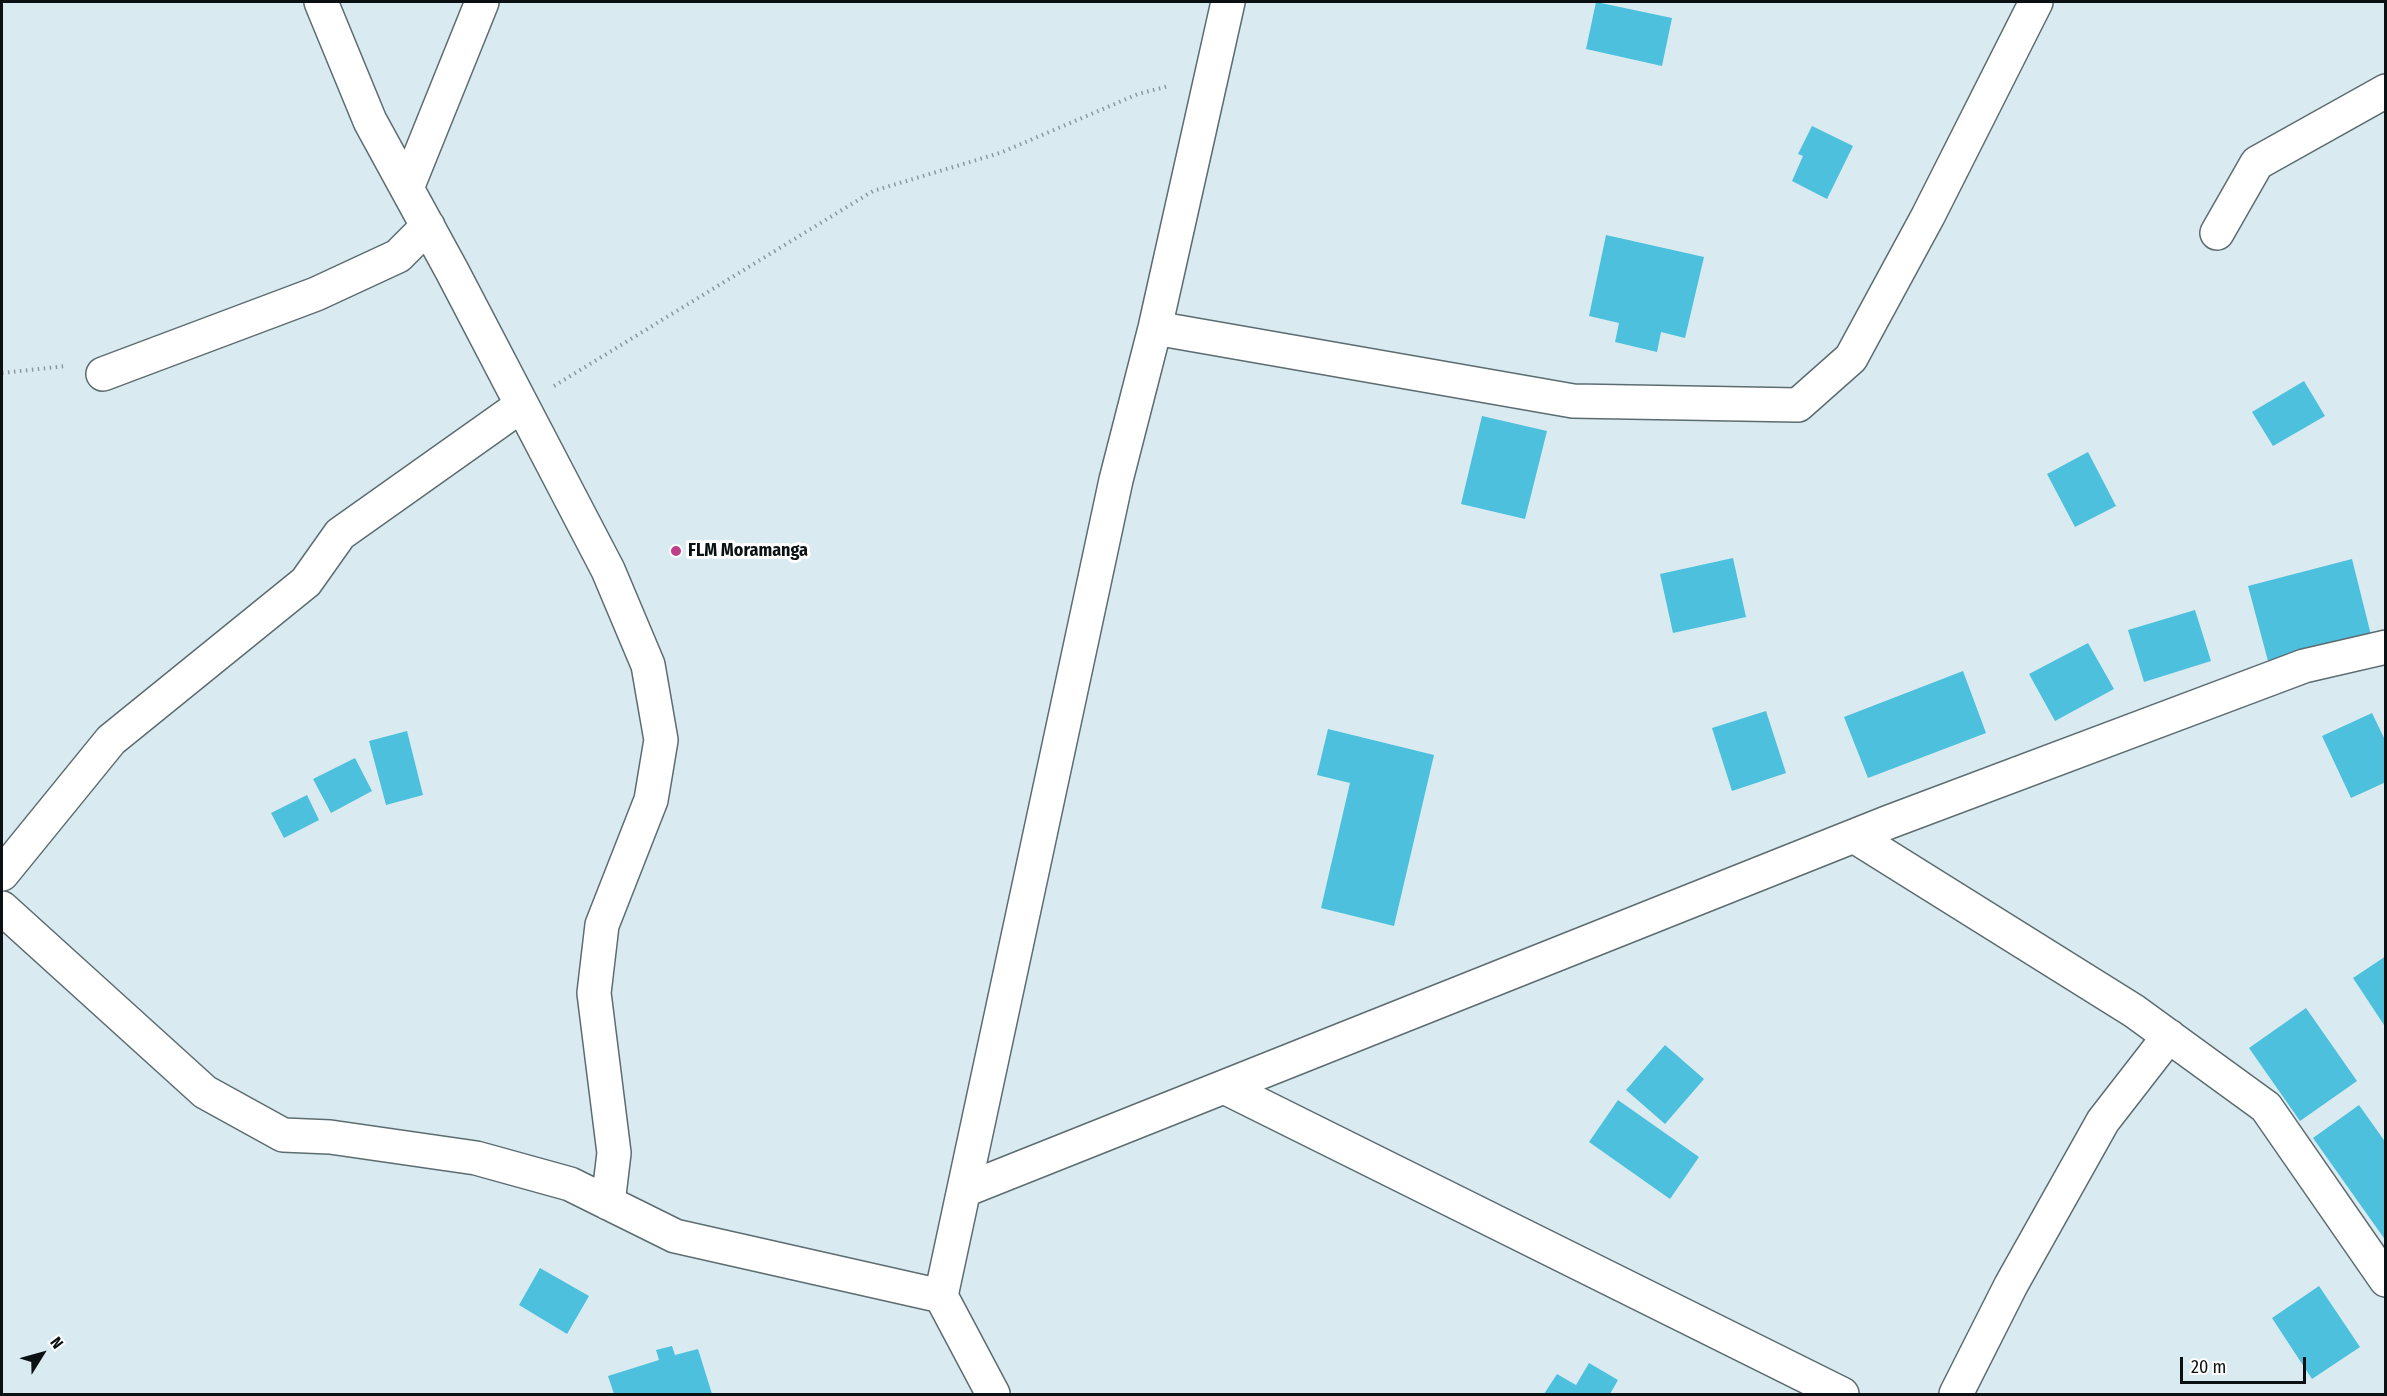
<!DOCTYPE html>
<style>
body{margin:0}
#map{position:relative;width:2387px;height:1396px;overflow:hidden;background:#d9ebf0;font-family:"Fira Sans Condensed",sans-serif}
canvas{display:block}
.frame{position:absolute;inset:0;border:3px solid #0b1113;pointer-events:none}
.north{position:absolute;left:12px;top:1324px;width:60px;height:60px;-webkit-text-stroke:4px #fff;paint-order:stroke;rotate:53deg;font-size:16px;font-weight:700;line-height:24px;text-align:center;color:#0b1113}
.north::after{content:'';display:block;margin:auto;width:21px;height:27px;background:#0b1113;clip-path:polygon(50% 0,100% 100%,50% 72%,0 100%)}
.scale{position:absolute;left:2180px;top:1357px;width:126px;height:27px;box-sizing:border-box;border:3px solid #0b1113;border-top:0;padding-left:8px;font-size:18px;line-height:21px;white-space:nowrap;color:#0b1113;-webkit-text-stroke:4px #fff;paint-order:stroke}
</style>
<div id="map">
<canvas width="2387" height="1396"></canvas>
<div class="frame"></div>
<div class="north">N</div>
<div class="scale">20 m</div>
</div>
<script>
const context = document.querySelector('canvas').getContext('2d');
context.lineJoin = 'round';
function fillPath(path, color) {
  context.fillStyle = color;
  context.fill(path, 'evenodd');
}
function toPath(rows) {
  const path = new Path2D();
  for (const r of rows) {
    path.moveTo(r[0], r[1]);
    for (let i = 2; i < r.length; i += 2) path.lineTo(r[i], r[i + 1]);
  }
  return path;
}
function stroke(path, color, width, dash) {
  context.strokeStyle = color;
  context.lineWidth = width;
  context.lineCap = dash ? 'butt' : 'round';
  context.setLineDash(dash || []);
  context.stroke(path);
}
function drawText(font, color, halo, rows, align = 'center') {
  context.font = font + ' "Fira Sans Condensed",sans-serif';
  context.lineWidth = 6;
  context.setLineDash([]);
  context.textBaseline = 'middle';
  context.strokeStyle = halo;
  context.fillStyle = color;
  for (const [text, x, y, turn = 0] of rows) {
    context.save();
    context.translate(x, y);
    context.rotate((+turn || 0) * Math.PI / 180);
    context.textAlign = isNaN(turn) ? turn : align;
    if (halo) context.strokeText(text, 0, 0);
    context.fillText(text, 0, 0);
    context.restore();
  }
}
const building = toPath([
 [1596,2,1672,18,1662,66,1586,49],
 [1812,126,1853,146,1827,199,1792,181,1803,156,1798,154],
 [1606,235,1704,257,1685,338,1661,332,1657,352,1615,342,1619,323,1589,316],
 [2304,381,2325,416,2273,446,2252,412],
 [1482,416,1547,431,1525,519,1461,504],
 [2088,452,2116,506,2075,527,2047,474],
 [1733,558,1746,617,1673,633,1660,574],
 [2352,559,2371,635,2268,661,2248,586],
 [2195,610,2211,661,2144,682,2128,630],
 [2088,643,2114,689,2055,721,2029,674],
 [1963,671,1986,733,1868,778,1844,717],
 [1766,711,1786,773,1732,791,1712,728],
 [2372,713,2386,742,2386,782,2351,798,2322,736],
 [1328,729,1434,755,1394,926,1321,908,1350,783,1317,775],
 [407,731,423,795,386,805,369,741],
 [355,758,372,791,331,813,313,779],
 [307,795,319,820,284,838,271,813],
 [2386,956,2386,1028,2353,978],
 [2306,1008,2357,1081,2300,1121,2249,1048],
 [1665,1045,1704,1079,1665,1124,1626,1090],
 [1618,1100,1699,1157,1670,1199,1589,1142],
 [2359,1105,2386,1143,2386,1241,2313,1138],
 [540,1268,589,1296,567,1334,519,1305],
 [2319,1286,2360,1347,2312,1379,2272,1318],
 [672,1346,675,1355,698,1349,712,1394,614,1394,608,1376,659,1360,656,1350],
 [1589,1363,1618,1380,1610,1394,1544,1394,1557,1374,1576,1385]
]);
const path = toPath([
 [2,373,66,366],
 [554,386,873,191,1000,153,1138,94,1169,86]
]);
const minor = toPath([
 [321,2,370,121,452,271,608,570,648,665,661,740,651,800,602,925,594,993,614,1153,608,1203],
 [407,188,482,2],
 [2217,233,2257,163,2386,91],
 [1155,328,1573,401,1798,405,1851,358,1928,216,2036,2],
 [103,374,316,294,398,256,428,226],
 [1854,836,2134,1011,2266,1107,2386,1280],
 [2,874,111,740,306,582,340,534,522,405],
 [2,908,205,1092,283,1135,330,1137,476,1158,570,1184,675,1236,941,1296],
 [1224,1087,1842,1394],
 [965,1190,1889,822,2304,666,2386,647],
 [993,1394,941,1296,1116,480,1155,328,1228,2],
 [1956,1394,2011,1285,2103,1121,2169,1036]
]);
const markers = [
 [676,551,6,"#be3e8a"]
];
const poiNames = [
 ["FLM Moramanga",688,551]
];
fillPath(building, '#4cc0dc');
stroke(minor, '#5c6c70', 36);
stroke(path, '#8c9a9e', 4, [1.5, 4.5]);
stroke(minor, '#fff', 33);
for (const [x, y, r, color] of markers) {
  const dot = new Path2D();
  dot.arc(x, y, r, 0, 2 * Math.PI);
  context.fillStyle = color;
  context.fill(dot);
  stroke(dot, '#fff', 2);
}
drawText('bold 18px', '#0b1113', '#fff', poiNames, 'left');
</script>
